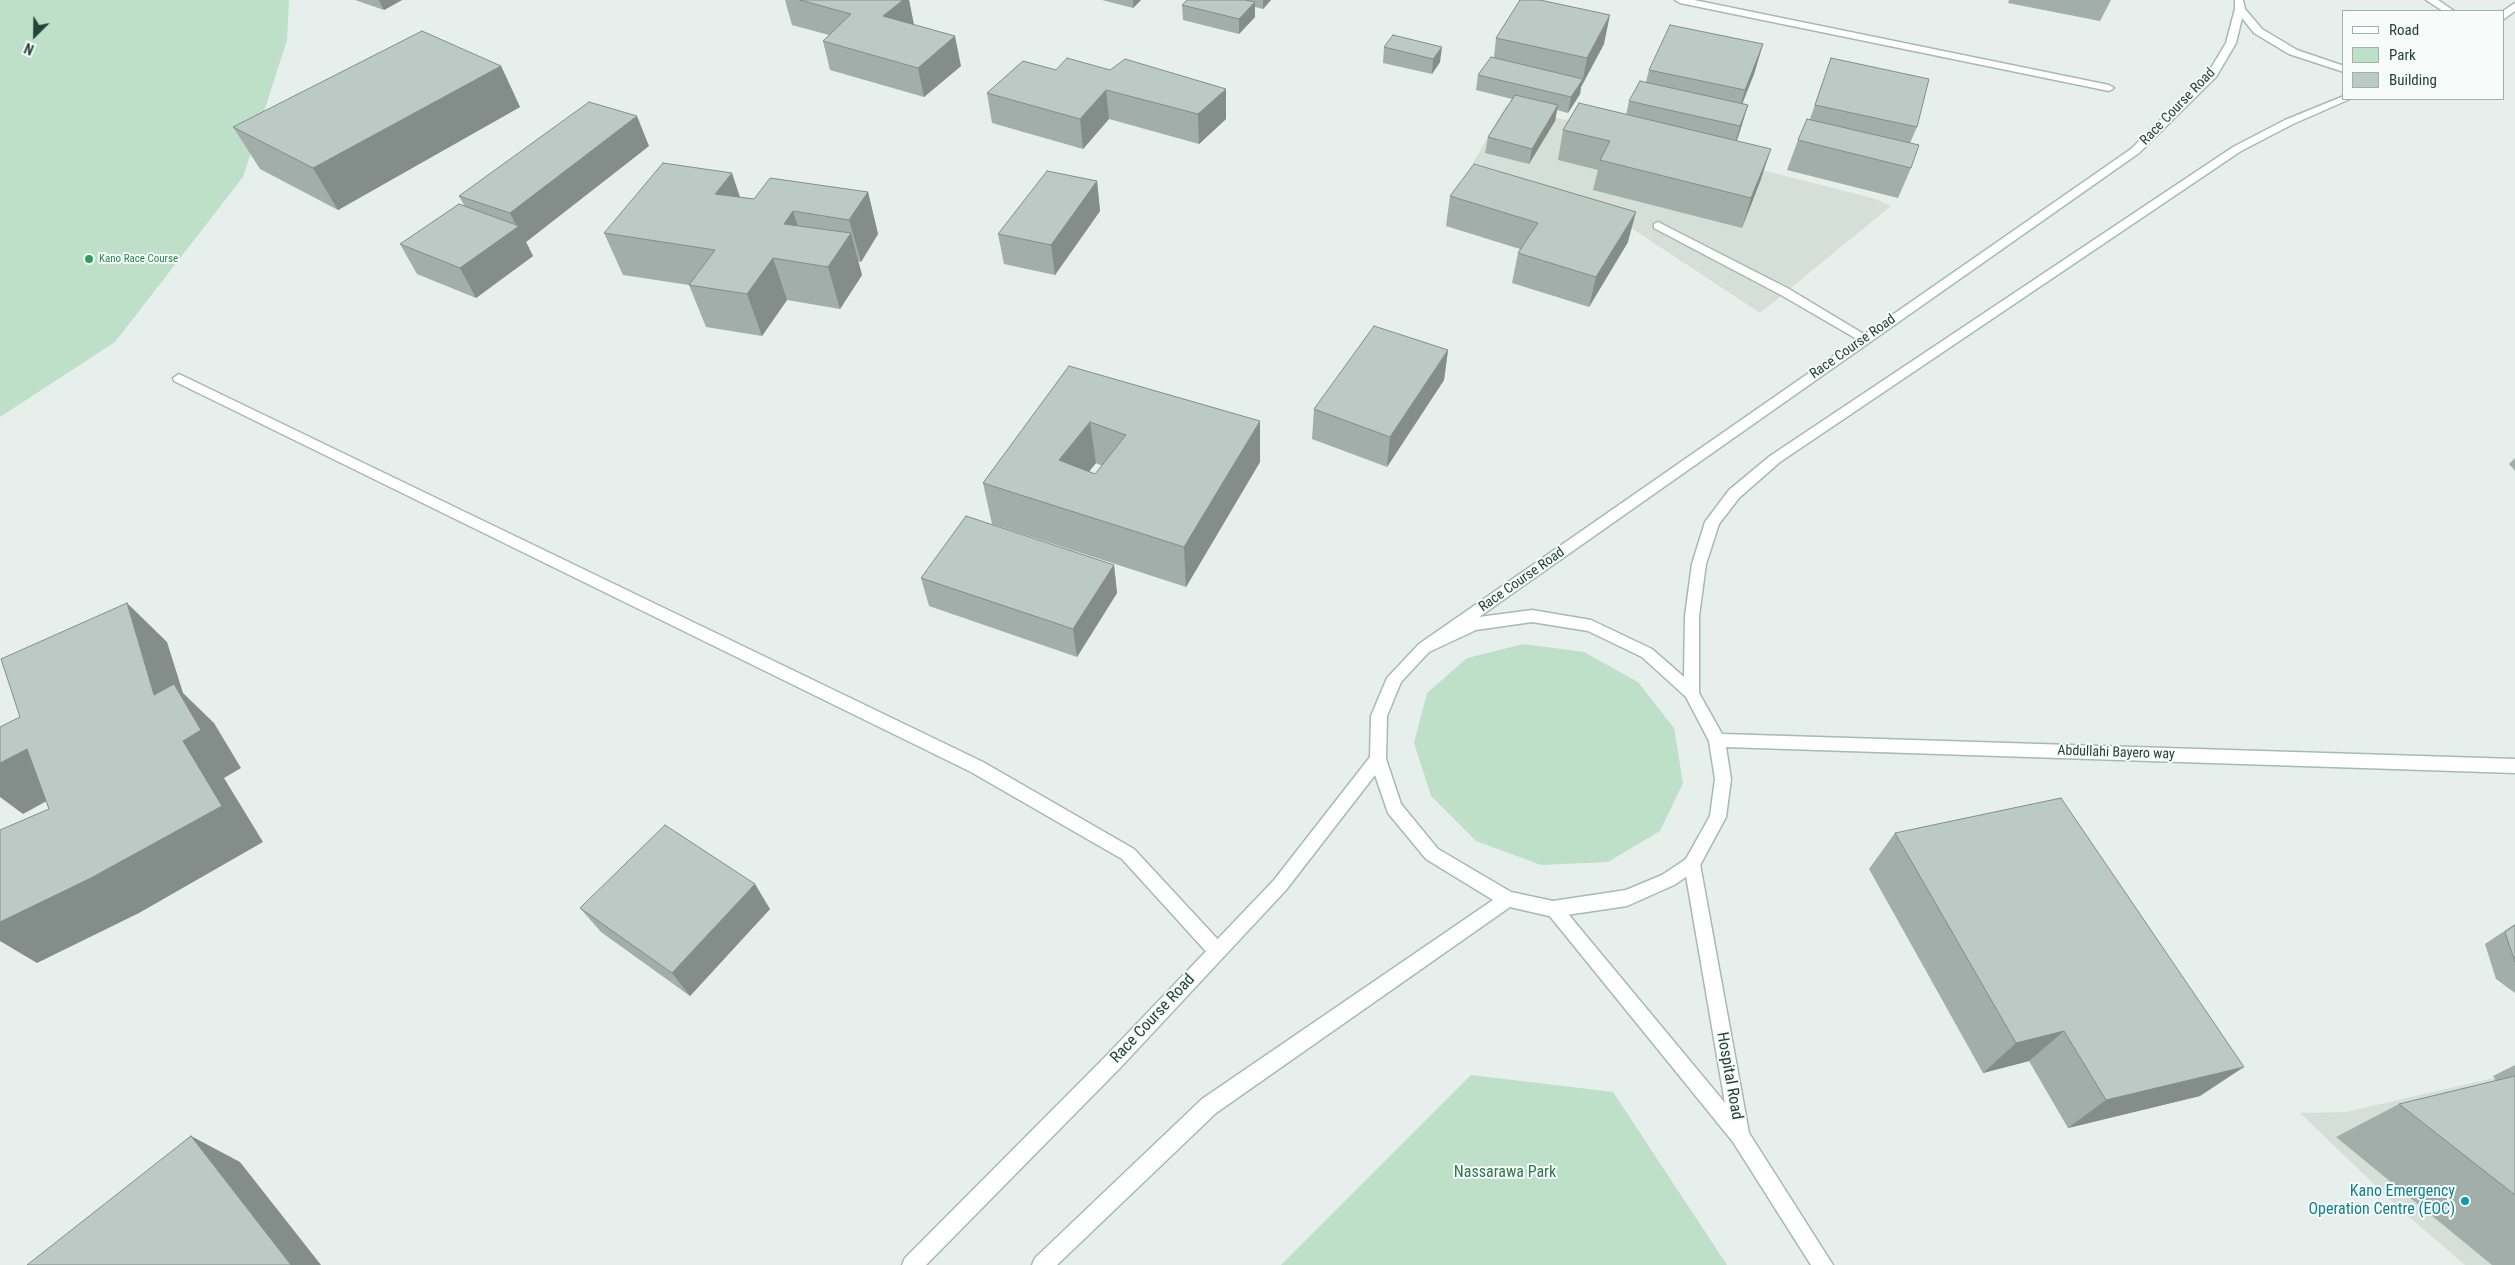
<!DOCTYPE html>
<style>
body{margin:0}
#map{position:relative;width:2515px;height:1265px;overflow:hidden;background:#e6efeb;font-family:"Roboto Condensed",sans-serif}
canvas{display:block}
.legend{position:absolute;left:2342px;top:10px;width:162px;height:90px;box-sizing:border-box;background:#f7fbf9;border:1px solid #a3b1ad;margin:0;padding:6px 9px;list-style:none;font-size:15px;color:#24423a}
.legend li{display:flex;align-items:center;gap:10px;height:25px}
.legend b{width:25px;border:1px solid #a3b1ad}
.north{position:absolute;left:10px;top:10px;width:50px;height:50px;-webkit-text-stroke:4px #f7fbf9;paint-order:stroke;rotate:203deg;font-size:14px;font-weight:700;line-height:20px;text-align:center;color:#24423a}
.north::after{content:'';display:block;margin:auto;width:18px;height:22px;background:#24423a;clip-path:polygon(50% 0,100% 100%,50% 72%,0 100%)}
</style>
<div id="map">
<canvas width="2515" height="1265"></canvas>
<ul class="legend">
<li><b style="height:6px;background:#fff"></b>Road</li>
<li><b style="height:14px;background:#bfe0c8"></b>Park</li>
<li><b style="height:14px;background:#bbcac4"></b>Building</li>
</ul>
<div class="north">N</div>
</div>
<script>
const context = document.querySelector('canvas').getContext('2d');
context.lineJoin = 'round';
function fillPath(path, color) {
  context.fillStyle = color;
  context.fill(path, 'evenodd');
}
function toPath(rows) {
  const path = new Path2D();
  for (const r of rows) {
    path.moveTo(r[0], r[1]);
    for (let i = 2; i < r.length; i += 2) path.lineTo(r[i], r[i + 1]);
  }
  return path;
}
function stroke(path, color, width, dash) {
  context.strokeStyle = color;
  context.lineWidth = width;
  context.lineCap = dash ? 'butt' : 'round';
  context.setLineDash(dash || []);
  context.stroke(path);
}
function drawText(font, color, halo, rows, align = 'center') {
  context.font = font + ' "Roboto Condensed",sans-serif';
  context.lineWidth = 4;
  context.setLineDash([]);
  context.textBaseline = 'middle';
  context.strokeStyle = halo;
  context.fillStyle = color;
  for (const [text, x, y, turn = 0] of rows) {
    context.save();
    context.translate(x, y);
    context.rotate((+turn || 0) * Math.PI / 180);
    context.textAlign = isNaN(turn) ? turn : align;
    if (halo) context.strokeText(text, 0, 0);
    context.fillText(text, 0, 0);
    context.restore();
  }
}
const built = toPath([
 [1506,105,1876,199,1891,206,1760,313,1586,198,1473,163],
 [2515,1073,2515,1265,2465,1265,2401,1210,2300,1113,2346,1112]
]);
const green = toPath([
 [0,0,289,0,287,40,243,177,115,342,0,417],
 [1523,644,1584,652,1638,682,1674,728,1683,783,1660,831,1608,862,1541,865,1476,841,1431,796,1414,743,1427,693,1467,658],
 [1471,1075,1613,1092,1727,1265,1281,1265]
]);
const lane = toPath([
 [1658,222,1789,289,1872,339,1866,343,1862,342,1781,295,1654,228,1654,224,1658,222],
 [179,374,983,762,1134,849,1223,945,1226,951,1223,957,1217,959,1211,957,1122,859,971,772,174,381,173,378,179,374]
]);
const street = toPath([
 [1675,0,1694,0,2109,85,2114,88,2109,91,1680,3,1675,0],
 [2515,3,2515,11,2504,19,2503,11,2515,3],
 [1692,856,1698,859,1700,864,1749,1133,1833,1265,1811,1265,1733,1142,1544,909,1547,903,1553,901,1559,903,1725,1103,1684,864,1686,859,1692,856]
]);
const secondary = toPath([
 [2235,0,2243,0,2245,9,2262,29,2297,50,2344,66,2344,72,2289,54,2254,33,2242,18,2236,43,2216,77,2139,153,1479,617,1532,610,1591,620,1652,649,1684,677,1685,616,1692,564,1705,522,1729,490,1770,456,2233,147,2285,120,2344,96,2344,99,2350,99,2293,124,2241,151,1780,462,1739,498,1719,524,1706,564,1699,616,1699,693,1722,734,2515,759,2515,773,1726,747,1731,779,1726,817,1698,869,1674,885,1627,906,1553,917,1510,907,1216,1113,1057,1265,1032,1265,1035,1258,1202,1099,1493,900,1426,859,1388,813,1375,775,1286,890,1120,1068,926,1265,902,1265,905,1258,1106,1056,1274,880,1370,757,1371,716,1387,678,1419,644,2131,149,2208,73,2226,43,2235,9,2235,0],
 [1532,622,1588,631,1642,657,1686,697,1709,741,1715,779,1710,816,1686,859,1662,875,1626,890,1553,901,1511,892,1438,849,1401,804,1386,759,1387,716,1401,682,1429,652,1476,630,1532,622],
 [2426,0,2438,0,2454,11,2443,11,2426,0]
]);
const wall = toPath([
 [355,0,402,0,384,10],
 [785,0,909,0,914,25,961,66,924,97,830,70,823,41,829,35,792,25],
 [1102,0,1141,0,1133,8],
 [1187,0,1271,0,1263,9,1255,7,1255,17,1239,34,1183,20,1182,5],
 [2009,0,2111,0,2100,21,2008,3],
 [1393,35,1440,62,1432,74,1383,63,1384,47],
 [1496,38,1604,44,1581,87,1580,94,1568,113,1557,110,1555,121,1529,164,1485,153,1488,137,1512,99,1476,90,1478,75,1494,57],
 [1763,44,1754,74,1742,103,1748,105,1737,141,1761,179,1742,228,1593,190,1598,170,1558,160,1563,130,1626,115,1629,101,1646,82,1649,70],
 [1831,58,1917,127,1910,143,1911,168,1898,198,1787,170,1798,140,1810,119],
 [1023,61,1226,119,1199,144,1109,119,1083,149,992,123,987,93],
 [501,66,520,107,338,210,260,169,233,127],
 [649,146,526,242,533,256,476,298,417,274,400,244,464,205,459,196],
 [1097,181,1100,211,1055,275,1004,264,998,234],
 [868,192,878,234,861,262,858,261,862,275,840,309,787,300,762,336,706,327,689,285,623,275,604,233,740,197,754,199],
 [1450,196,1628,242,1589,307,1512,283,1518,253,1520,249,1446,226],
 [1448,350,1444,380,1387,467,1312,439,1314,409],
 [1069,366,1260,462,1186,587,992,524,983,483],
 [1096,463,1102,466,1095,474,1089,471],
 [2515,458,2515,471,2509,464],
 [1114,565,1117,593,1077,657,929,606,921,578],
 [1895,833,2200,1096,2068,1128,2029,1061,1983,1073,1869,869],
 [580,908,770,909,690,996,601,932],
 [2515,924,2515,993,2496,979,2485,944],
 [2515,1065,2515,1265,2492,1265,2336,1137,2399,1104,2496,1081,2493,1076]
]);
const shadedWall = toPath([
 [379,0,402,0,384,10],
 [903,0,909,0,914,25,883,16],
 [1133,0,1141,0,1133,8],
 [1263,0,1271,0,1263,9],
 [1255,2,1255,17,1239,34,1239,19],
 [1610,15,1604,44,1581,87,1580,94,1568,113,1571,97,1583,79,1587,58],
 [955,36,961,66,924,97,918,68],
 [1763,44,1754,74,1736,120,1745,90],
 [1442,47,1440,62,1432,74,1433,59],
 [501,66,520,107,338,210,313,168],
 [1226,89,1226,119,1199,144,1198,114],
 [1106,90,1109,119,1083,149,1080,119],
 [1558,105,1555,121,1529,164,1532,149],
 [1748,105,1739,134,1731,156,1740,126],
 [637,116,649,146,526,242,533,256,476,298,460,268,517,227,510,213],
 [1771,149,1761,179,1742,228,1751,198],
 [732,173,746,215,715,194],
 [1097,181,1100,211,1055,275,1051,245],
 [868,192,878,234,861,262,849,220],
 [793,211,806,253,784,224],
 [1636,212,1628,242,1589,307,1596,277],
 [851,233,862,275,840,309,828,267],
 [773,258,787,300,762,336,747,294],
 [1448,350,1444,380,1387,467,1390,437],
 [1260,421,1260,462,1186,587,1184,547],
 [1090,422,1096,463,1065,501,1059,460],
 [1114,565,1117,593,1077,657,1073,629],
 [127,603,167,642,183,693,214,723,241,768,224,778,263,842,139,913,37,963,0,941,0,922,154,695],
 [27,749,74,786,23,814,0,797,0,763],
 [755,884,770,909,690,996,672,973],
 [2064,1031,2029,1061,1983,1073,2016,1043],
 [2244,1067,2200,1096,2068,1128,2106,1100],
 [191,1136,240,1162,321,1265,291,1265]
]);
const building = toPath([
 [800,0,903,0,883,16,955,36,918,68,823,41,851,14,800,0],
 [1187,0,1245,0,1255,2,1239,19,1182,5,1187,0],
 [1520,0,1540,0,1610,15,1587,58,1496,38,1520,0],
 [1670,25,1763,44,1745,90,1649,70,1670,25],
 [422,31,501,66,313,168,233,127,422,31],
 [1393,35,1442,47,1433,59,1384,47,1393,35],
 [1491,57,1583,79,1571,97,1478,75,1491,57],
 [1067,58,1110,70,1125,59,1226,89,1198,114,1106,90,1080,119,987,93,1023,61,1056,70,1067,58],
 [1831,58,1929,79,1917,127,1815,105,1831,58],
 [1640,81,1748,105,1740,126,1629,101,1640,81],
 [1515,95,1558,105,1532,149,1488,137,1515,95],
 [589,102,637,116,510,213,459,196,589,102],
 [1579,103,1771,149,1751,198,1600,160,1610,141,1563,130,1579,103],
 [1807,119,1919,145,1911,168,1798,140,1807,119],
 [663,163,732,173,715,194,754,199,770,178,868,192,849,220,793,211,784,224,851,233,828,267,773,258,747,294,689,285,715,250,604,233,663,163],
 [1474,164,1636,212,1596,277,1518,253,1538,223,1450,196,1474,164],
 [1047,171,1097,181,1051,245,998,234,1047,171],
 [459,204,519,226,460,268,400,244,459,204],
 [1374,326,1448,350,1390,437,1314,409,1374,326],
 [1069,366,1260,421,1184,547,983,483,1069,366],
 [1090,422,1126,435,1095,474,1059,460,1090,422],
 [966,516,1114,565,1073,629,921,578,966,516],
 [127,603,154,695,174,684,201,730,183,741,222,806,91,878,0,922,0,830,49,809,27,749,0,763,0,727,20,717,1,659,127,603],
 [2061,798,2244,1067,2106,1100,2064,1031,2016,1043,1895,833,2061,798],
 [665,825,755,884,672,973,580,908,665,825],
 [2515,925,2515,962,2505,932,2515,925],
 [2515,1076,2515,1195,2399,1104,2515,1076],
 [191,1136,291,1265,27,1265,191,1136]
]);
const markers = [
 [89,259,5,"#2e9e5b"],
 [2465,1201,5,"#0f9aa8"]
];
const farLeisurenames = [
 ["Kano Race Course",99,259]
];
const streetNames = [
 ["Race Course Road",2178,107,-46],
 ["Race Course Road",1853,347,-35],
 ["Race Course Road",1522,580,-35],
 ["Abdullahi Bayero way",2116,753,2]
];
const nearStreetnames = [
 ["Race Course Road",1153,1019,-47],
 ["Hospital Road",1729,1076,80]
];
const nearParknames = [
 ["Nassarawa Park",1505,1173]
];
const nearCulturenames = [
 ["Kano Emergency",2455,1192],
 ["Operation Centre (EOC)",2455,1210]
];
fillPath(built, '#d4dfda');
fillPath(green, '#bfe0c8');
stroke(lane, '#a8b8b2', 3);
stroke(street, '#a8b8b2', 3);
stroke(secondary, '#a4bbb3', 3);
fillPath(lane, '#fff');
fillPath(street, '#fff');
fillPath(secondary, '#fff');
fillPath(wall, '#a1aea9');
fillPath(shadedWall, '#838d89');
fillPath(building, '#bbcac4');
stroke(building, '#838d89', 1);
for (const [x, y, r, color] of markers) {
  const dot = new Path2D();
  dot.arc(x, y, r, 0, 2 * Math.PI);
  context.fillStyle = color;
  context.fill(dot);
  stroke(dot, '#f7fbf9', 2);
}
drawText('11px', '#27864d', '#f7fbf9', farLeisurenames, 'left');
drawText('14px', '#24423a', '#f7fbf9', streetNames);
drawText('16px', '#24423a', '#f7fbf9', nearStreetnames);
drawText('16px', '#2d7a4b', '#f7fbf9', nearParknames);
drawText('16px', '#0d838f', '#f7fbf9', nearCulturenames, 'right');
</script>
